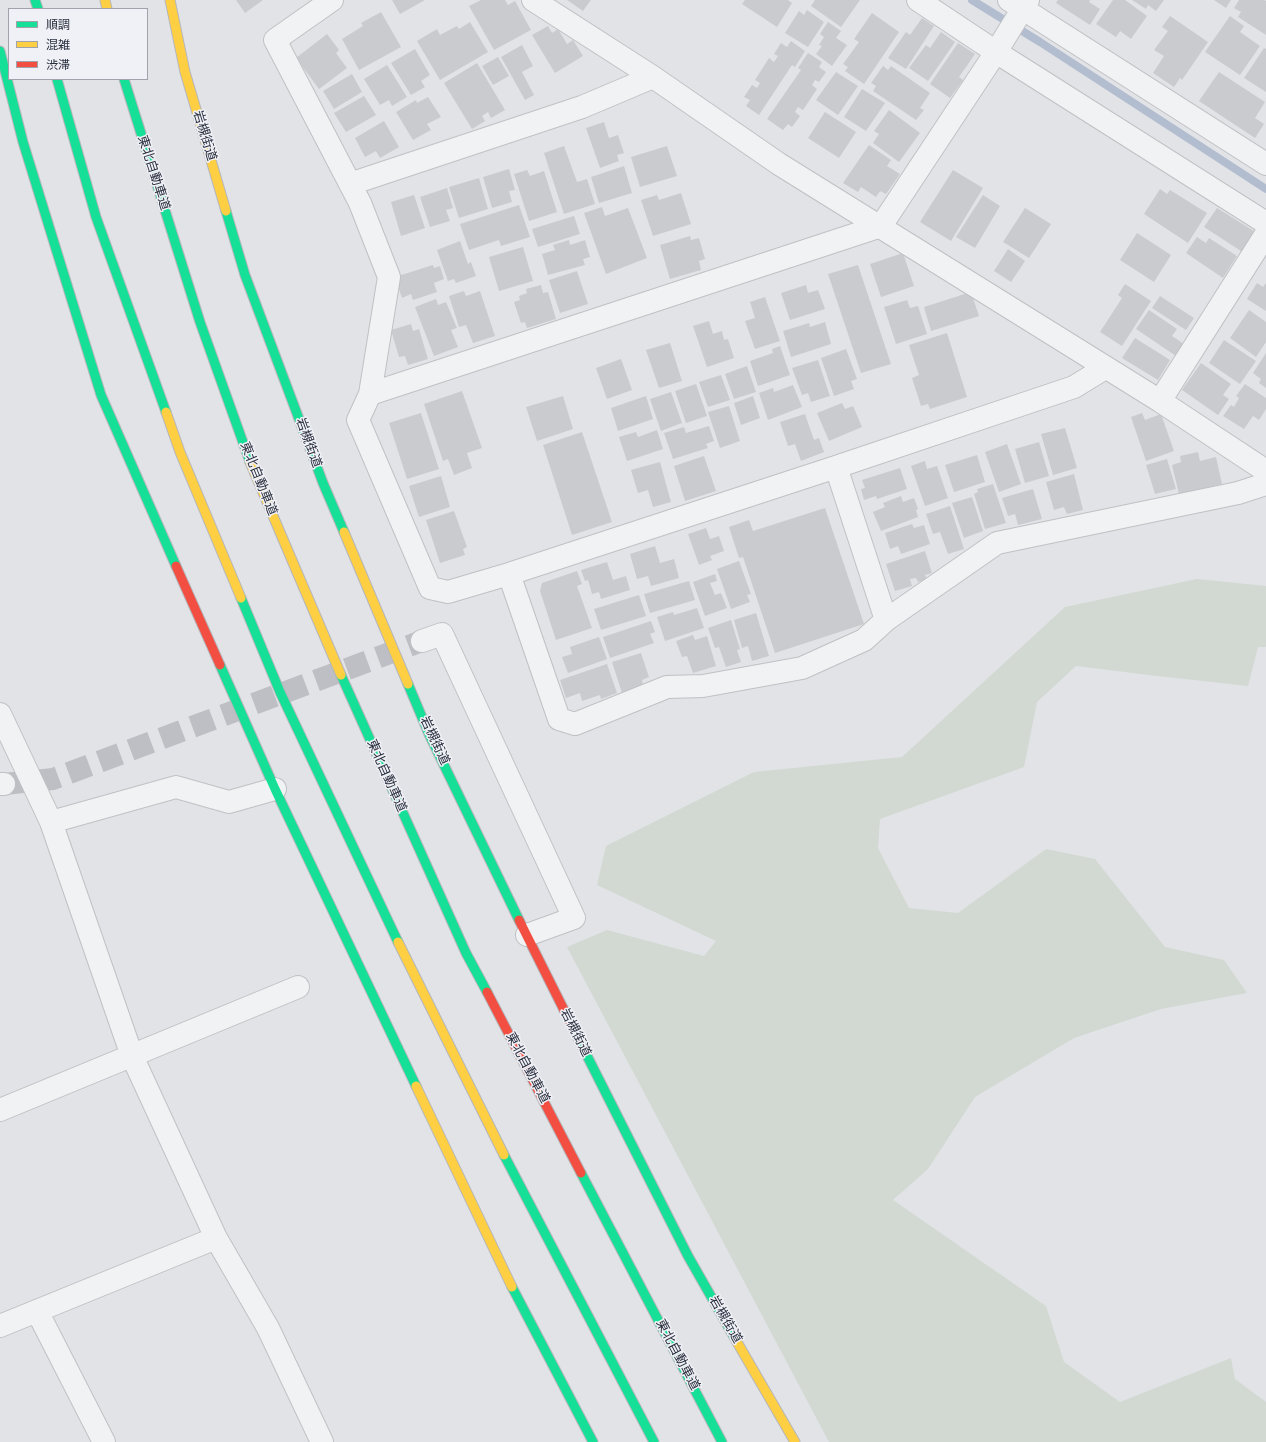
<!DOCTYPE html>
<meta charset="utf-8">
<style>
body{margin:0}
#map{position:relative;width:1266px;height:1442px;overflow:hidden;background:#e2e3e6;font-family:"Nunito Sans","Noto Sans JP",sans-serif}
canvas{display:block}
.legend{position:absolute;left:8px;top:8px;width:140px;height:72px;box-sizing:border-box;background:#f0f1f6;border:1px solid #a1a3ac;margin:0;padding:5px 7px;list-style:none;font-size:12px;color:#2a2f3e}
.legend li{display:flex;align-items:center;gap:8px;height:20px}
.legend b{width:20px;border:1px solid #a1a3ac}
</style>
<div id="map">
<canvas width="1266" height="1442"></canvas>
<ul class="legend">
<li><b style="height:5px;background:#16e098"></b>順調</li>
<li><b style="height:5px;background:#ffcf43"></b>混雑</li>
<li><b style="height:5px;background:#f24e42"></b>渋滞</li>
</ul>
</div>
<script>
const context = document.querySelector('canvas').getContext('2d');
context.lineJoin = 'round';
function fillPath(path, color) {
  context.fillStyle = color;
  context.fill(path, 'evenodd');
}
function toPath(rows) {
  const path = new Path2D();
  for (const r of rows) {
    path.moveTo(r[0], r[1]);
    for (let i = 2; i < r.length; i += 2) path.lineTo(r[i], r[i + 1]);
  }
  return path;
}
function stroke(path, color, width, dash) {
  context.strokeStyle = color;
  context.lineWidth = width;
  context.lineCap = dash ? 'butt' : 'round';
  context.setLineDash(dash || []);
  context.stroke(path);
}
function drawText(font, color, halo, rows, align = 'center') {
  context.font = font + ' "Nunito Sans","Noto Sans JP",sans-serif';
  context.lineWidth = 3;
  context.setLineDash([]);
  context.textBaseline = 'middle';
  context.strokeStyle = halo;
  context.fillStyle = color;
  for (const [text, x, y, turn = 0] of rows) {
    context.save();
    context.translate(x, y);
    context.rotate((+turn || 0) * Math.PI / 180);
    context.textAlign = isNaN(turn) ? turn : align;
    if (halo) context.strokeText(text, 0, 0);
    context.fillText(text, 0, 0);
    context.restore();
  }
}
const green = toPath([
 [1197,579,1266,586,1266,647,1258,647,1248,686,1157,676,1076,666,1037,702,1024,767,880,819,878,848,909,908,958,913,1046,849,1095,859,1165,947,1224,960,1247,993,1161,1009,1074,1038,975,1097,928,1169,893,1200,1046,1306,1064,1362,1120,1402,1231,1358,1235,1379,1266,1402,1266,1442,829,1442,567,947,607,930,704,956,716,941,597,885,606,846,754,772,902,757,1065,607]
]);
const stream = toPath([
 [972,0,1040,42,1266,189]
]);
const building = toPath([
 [236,0,263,0,245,13],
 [392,0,425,0,400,14],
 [481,0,505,0,508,5,515,1,531,30,494,50,469,6],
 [567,0,591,0,583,11],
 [745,0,788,0,792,3,777,27,742,4],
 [815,0,860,0,841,27,811,6],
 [1058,0,1090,0,1089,2,1100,9,1090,25,1056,3],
 [1113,0,1125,0,1147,16,1131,39,1120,31,1116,37,1096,24],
 [1132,0,1164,0,1156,11,1148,5,1146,9],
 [1214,0,1231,0,1226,8],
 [1239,0,1264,0,1266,1,1266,35,1238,17,1241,12,1234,8],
 [807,10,824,22,808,47,785,33,799,11,804,15],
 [381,12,401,47,359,70,342,39,363,26,361,23],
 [872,13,899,32,864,84,845,71,848,67,843,64,859,42,854,39],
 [1170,16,1208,42,1182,80,1180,78,1174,87,1153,73,1164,56,1154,50,1168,31,1162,27],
 [1230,16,1244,26,1240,32,1260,46,1240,75,1205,52],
 [922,18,934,26,906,69,888,58,906,32,910,35],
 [470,22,488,52,440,80,417,41,437,29,440,35,457,26,459,29],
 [828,22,841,31,836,38,847,45,832,66,816,54,822,46,819,45,824,37,820,34],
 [548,26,552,33,558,29,567,44,573,40,583,56,555,73,532,35],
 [941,32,955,42,928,81,909,68,926,45,930,48],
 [327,34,339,50,336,53,347,68,319,89,296,58],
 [791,41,805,51,795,67,792,65,759,115,746,106,750,100,744,97,752,85,757,88,760,83,755,80,769,58,774,62,778,56,774,54,781,43,787,47],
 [958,43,975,54,959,77,963,80,950,98,930,84],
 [522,45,533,66,522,72,534,95,525,100,501,57],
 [1264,48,1266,49,1266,92,1244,78],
 [415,49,430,75,421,81,425,87,411,95,391,63],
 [808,53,822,62,819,67,826,72,819,82,815,80,812,85,817,89,803,110,798,107,795,112,800,116,792,127,788,124,783,130,767,119,801,70,798,68],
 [498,57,509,76,493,85,482,66],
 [477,63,505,110,491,118,488,112,482,116,485,121,472,129,444,83],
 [387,65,407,97,392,106,389,100,380,105,364,79],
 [883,66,888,70,891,66,930,93,920,108,924,110,916,120,873,91,876,86,871,83],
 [836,72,858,86,838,115,816,100],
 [1219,72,1265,102,1255,118,1264,124,1255,138,1199,101],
 [352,74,362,92,334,109,323,91],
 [862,89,885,103,866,131,844,117],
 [364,96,376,115,346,132,334,113],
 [428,97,441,117,427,124,431,130,413,140,396,112,416,100,417,103],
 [889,110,920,133,899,162,873,143,879,134,874,131],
 [825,112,856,132,839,158,808,138],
 [384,121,399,147,380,158,376,151,365,157,355,138],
 [604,122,609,138,618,135,624,153,617,155,619,161,600,168,586,128],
 [869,145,891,160,887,166,900,174,886,194,880,191,876,197,861,187,858,192,843,183],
 [564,146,577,182,587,179,595,204,564,214,544,153],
 [667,146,677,176,640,187,631,157],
 [624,166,632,193,599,203,591,177],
 [509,169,515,190,509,191,512,202,492,208,483,177],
 [527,170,530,176,544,171,557,212,529,221,514,174],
 [953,170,983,188,951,241,920,222],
 [479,178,488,209,459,218,449,187],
 [447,188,453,208,446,210,450,221,430,227,420,197],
 [1160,189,1167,194,1170,190,1207,213,1188,243,1144,214],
 [681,193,691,224,653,236,641,200,657,195,659,200],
 [414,195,425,228,401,236,391,202],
 [983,195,1000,206,975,248,956,237],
 [519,205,530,237,501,246,499,240,469,250,460,224],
 [602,207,605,216,628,208,647,258,606,274,584,213],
 [1025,208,1051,224,1029,258,1003,242],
 [1217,208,1257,233,1244,253,1204,227],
 [574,216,580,234,538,247,532,229],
 [1137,233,1171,255,1154,282,1120,260],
 [690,236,691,240,699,238,705,259,699,261,701,270,670,279,660,245],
 [1197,237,1206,243,1209,238,1237,256,1223,278,1186,253],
 [569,240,570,245,585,240,590,257,583,259,585,265,548,275,542,254,555,250,553,245],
 [460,241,468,264,471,262,476,276,456,283,454,279,448,281,437,250],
 [523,247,533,281,499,291,489,257],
 [1008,249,1025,261,1011,282,994,271],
 [903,253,914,286,881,297,870,264],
 [433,265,434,268,440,266,444,279,434,283,437,292,413,300,411,294,402,298,395,277],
 [858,265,891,364,861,373,828,274],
 [577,271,588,304,560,313,549,280],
 [1257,283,1263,287,1266,283,1266,311,1247,299],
 [1125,284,1151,301,1122,346,1100,332,1122,298,1118,295],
 [541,285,543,293,548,292,556,319,527,328,525,322,521,323,514,302,520,300,519,296,527,293,526,289],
 [806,285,808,293,818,290,825,309,790,320,781,293],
 [464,291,466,296,480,291,495,336,473,343,466,325,459,327,449,296],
 [971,292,979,316,931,331,924,307],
 [1160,296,1194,318,1186,330,1152,308],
 [765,297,780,341,755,349,745,321,755,318,750,302],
 [436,299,438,305,446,302,457,328,451,330,458,347,434,356,415,307],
 [907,300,910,308,918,306,927,334,896,344,884,307],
 [1149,310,1177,329,1172,336,1184,344,1176,356,1136,329],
 [1249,310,1266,322,1266,342,1256,357,1230,338],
 [709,321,713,334,722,331,724,340,728,339,734,358,707,367,693,326],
 [825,322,831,344,791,357,783,331,809,323,810,327],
 [411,324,413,331,419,329,428,359,408,365,405,356,399,357,391,330],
 [947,333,967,397,930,409,928,404,921,406,912,378,919,375,909,345],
 [1135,338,1170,360,1158,380,1122,358],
 [1224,340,1256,361,1240,384,1209,363],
 [670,343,682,381,659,388,646,350],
 [780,346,790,375,758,386,750,361,773,353,772,349],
 [846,349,857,379,851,381,854,389,834,396,821,358],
 [1266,353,1266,388,1259,383,1261,379,1253,373],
 [621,359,632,390,607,399,596,368],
 [818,360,830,396,811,402,808,393,802,395,792,368],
 [1201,363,1231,384,1223,395,1229,399,1218,415,1182,390],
 [747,366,756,392,734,399,725,374],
 [721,375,730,400,708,407,699,382],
 [696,384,707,416,686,423,675,391],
 [1245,384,1266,398,1266,409,1259,420,1253,416,1244,429,1223,416,1231,405,1234,407,1239,398,1236,396],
 [793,385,802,407,768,420,759,393,773,388,774,392],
 [462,391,482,448,467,453,472,468,454,475,448,459,443,461,424,404],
 [671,392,682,423,661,431,650,399],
 [563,396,573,429,537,441,526,407],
 [646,396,653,419,618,431,611,408],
 [753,396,760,418,741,425,734,403],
 [842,403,845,409,853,406,862,427,829,441,817,413],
 [729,406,740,441,720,448,708,412],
 [421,413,439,469,407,479,389,423],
 [1142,413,1145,420,1161,414,1174,451,1146,461,1131,417],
 [805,414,814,440,819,438,824,452,801,461,795,444,788,446,780,422],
 [709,426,714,441,706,444,708,448,673,459,664,433,684,427,686,433],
 [1065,428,1077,468,1053,475,1041,434],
 [657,430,663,449,627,461,619,437,636,432,638,437],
 [582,432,612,522,572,535,543,445],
 [1039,442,1049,476,1025,483,1015,449],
 [1007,444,1021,484,999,492,985,452],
 [1198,452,1200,461,1216,457,1222,484,1179,494,1172,465,1181,462,1180,456],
 [977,455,985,482,954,492,945,465],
 [704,456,716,491,685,501,674,466],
 [1167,459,1176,489,1155,494,1146,465],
 [925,461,927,469,937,466,948,498,925,506,911,466],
 [660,462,671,502,653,507,648,490,638,493,631,470],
 [900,468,907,489,877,499,876,496,864,500,861,489,865,488,862,480],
 [1074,474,1083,510,1067,514,1064,507,1054,510,1046,482],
 [441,476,450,507,419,517,409,486],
 [993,484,1006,523,985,529,974,494,978,492,977,489],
 [1033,489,1042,519,1018,525,1015,514,1008,516,1002,498],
 [901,496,903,502,914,498,918,509,916,510,918,517,881,531,873,512,885,507,883,503],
 [972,497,983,531,964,538,952,503],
 [950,506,964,549,948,554,940,532,933,534,926,514],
 [825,508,864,624,775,653,743,557,739,558,729,527,749,520,753,531],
 [454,511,467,547,463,549,465,555,440,563,426,520],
 [912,524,914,528,924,525,930,544,901,554,898,546,890,549,885,533],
 [706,528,710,539,719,536,724,551,710,556,712,560,699,565,688,534],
 [655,546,660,563,674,559,679,578,651,586,648,576,637,579,630,554],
 [925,551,932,573,925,575,927,579,918,582,916,578,910,579,912,586,895,591,886,564],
 [739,561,751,594,747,595,750,602,731,609,717,569],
 [607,562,613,580,626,576,630,590,601,599,599,592,592,594,588,580,585,581,581,570],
 [577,571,582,584,577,586,592,628,556,640,540,591,542,583],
 [715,574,717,581,710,583,715,595,721,593,727,608,705,616,693,582],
 [689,581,695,600,650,613,644,594],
 [639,595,646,616,601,630,594,609],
 [697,608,704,628,665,641,657,617,673,612,674,615],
 [756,613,769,656,752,661,748,646,742,648,734,620],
 [731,620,740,649,737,650,741,662,726,667,719,647,715,648,708,628],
 [651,621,655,632,650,634,654,643,610,658,603,637],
 [693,635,695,640,707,636,716,666,693,673,687,656,682,657,676,641],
 [599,637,607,659,568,673,562,657,572,654,570,647],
 [641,653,649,677,642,680,643,685,622,693,612,662],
 [607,664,617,693,601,699,600,695,582,701,580,693,566,698,560,680]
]);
const streetTunnel = toPath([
 [4,784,53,779,422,641]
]);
const street = toPath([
 [332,0,275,40,360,203,389,277,370,394,358,420,430,588,448,592,509,574,836,467,1074,387,1105,368],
 [533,0,653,77,779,164,1160,401,1266,471],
 [918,0,996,52,1266,223],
 [1009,0,1266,164],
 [350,184,582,107,653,77],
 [370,394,881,226,996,52,1028,0],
 [1160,401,1266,234],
 [836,467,886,620],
 [509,574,559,719,575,724,667,687,703,686,802,668,864,640,886,620,997,543,1238,493,1266,484],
 [422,641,442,634,574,918,527,935],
 [0,714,51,822,132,1056,216,1238,268,1328,322,1442],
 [0,784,4,784],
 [51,822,176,787,229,802,275,789],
 [0,1110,298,987],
 [37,1311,104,1442],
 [0,1326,216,1238]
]);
const fast = toPath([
 [35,0,38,9],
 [0,51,23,142,101,395,176,566],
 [57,79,96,217,166,412],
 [124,79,200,322,250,462],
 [226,211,245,275,323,483,344,532],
 [241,598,280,692,398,942],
 [220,665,275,789,416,1086],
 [341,675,466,953,487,992],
 [408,684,429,734,519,920],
 [571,1024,688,1256,737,1342],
 [504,1155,654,1442],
 [581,1173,722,1442],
 [512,1287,593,1442]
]);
const slow = toPath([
 [105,0,107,9],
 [170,0,185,72,226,211],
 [166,412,180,452,241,598],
 [250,462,341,675],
 [344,532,408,684],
 [398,942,504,1155],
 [416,1086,512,1287],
 [737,1342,795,1442]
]);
const jam = toPath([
 [176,566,220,665],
 [519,920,571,1024],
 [487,992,581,1173]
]);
const streetNames = [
 ["岩槻街道",204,136,73],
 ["東北自動車道",153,173,72],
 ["岩槻街道",308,443,70],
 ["東北自動車道",258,479,68],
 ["岩槻街道",434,741,65],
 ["東北自動車道",386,776,66],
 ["岩槻街道",575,1033,63],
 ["東北自動車道",527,1068,62],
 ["岩槻街道",725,1320,60],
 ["東北自動車道",677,1355,62]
];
fillPath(green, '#d2d9d2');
stroke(stream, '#b2bdd0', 8);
fillPath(building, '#cacbcf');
stroke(streetTunnel, '#bdbfc4', 22, [22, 11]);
stroke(street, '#c0c1c4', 24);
stroke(fast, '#b5b6bb', 11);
stroke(slow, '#b5b6bb', 11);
stroke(jam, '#b5b6bb', 11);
stroke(street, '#f1f2f4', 22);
stroke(fast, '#16e098', 9);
stroke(slow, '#ffcf43', 9);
stroke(jam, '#f24e42', 9);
drawText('13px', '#2a2f3e', '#f0f1f6', streetNames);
</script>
